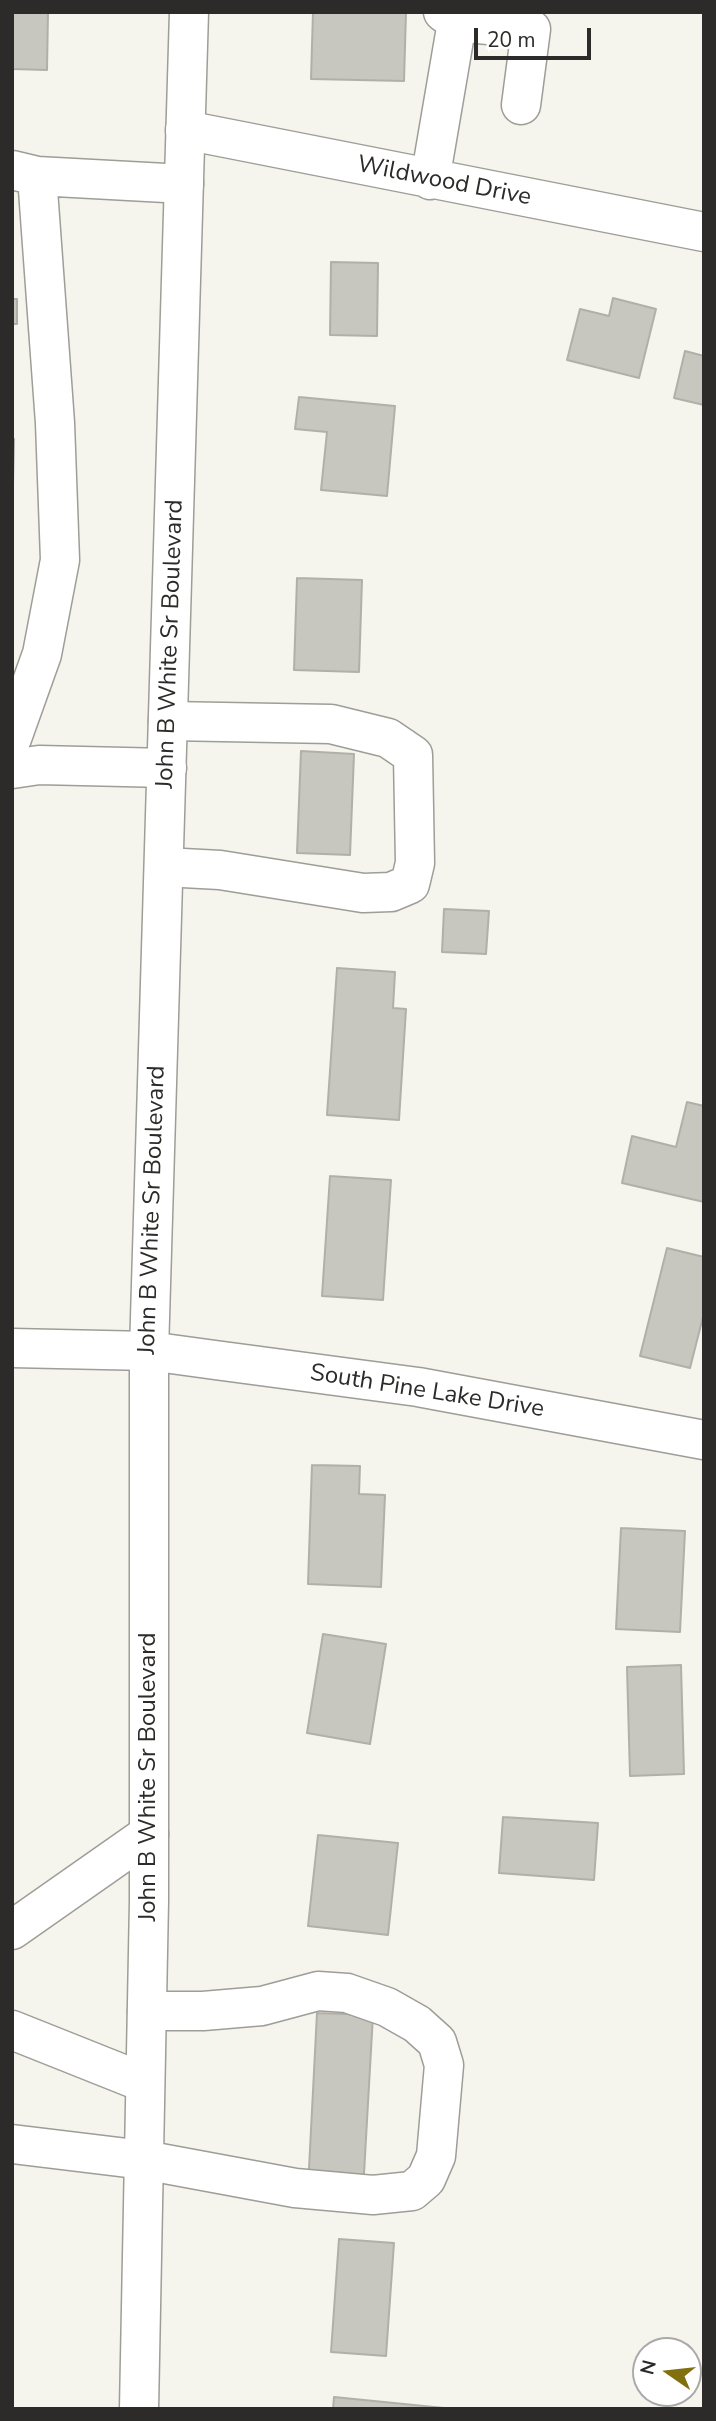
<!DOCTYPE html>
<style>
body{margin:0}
#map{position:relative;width:716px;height:2421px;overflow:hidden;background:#f5f4ed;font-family:"Nunito Sans",sans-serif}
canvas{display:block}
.frame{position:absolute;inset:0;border:14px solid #2c2b29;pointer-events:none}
.north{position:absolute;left:632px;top:2337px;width:70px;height:70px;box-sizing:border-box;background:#fff;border:2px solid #abaaa9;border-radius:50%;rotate:284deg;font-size:19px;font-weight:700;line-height:28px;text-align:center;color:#2c2b29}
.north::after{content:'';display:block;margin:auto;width:24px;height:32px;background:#82700f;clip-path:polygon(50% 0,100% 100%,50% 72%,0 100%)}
.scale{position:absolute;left:474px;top:28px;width:117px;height:32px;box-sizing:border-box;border:4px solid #2c2b29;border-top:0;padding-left:9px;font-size:21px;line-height:24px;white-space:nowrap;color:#2c2b29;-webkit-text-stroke:5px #fff;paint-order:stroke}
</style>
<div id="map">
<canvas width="716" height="2421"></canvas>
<div class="frame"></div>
<div class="north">N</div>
<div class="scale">20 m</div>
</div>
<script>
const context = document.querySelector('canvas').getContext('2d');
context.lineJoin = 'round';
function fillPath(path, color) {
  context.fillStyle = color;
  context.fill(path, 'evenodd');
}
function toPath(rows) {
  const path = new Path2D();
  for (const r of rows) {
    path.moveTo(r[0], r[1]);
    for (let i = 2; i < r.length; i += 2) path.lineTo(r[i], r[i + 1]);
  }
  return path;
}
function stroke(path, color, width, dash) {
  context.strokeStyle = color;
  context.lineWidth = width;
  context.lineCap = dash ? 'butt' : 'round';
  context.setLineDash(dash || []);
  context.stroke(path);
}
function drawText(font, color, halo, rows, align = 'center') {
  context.font = font + ' "Nunito Sans",sans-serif';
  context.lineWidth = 5;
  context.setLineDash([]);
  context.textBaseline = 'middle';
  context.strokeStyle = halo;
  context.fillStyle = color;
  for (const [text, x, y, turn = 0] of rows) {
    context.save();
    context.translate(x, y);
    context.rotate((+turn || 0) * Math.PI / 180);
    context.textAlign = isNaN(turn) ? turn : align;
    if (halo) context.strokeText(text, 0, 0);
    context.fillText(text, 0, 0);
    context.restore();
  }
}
const building = toPath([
 [12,12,48,12,47,70,12,69,12,12],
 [313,12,406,12,404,81,311,79,313,12],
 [331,262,378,263,377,336,330,335,331,262],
 [613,298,656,309,639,378,567,360,580,309,609,316,613,298],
 [12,299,17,299,17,324,12,324,12,299],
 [685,351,704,356,704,405,674,398,685,351],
 [299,397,395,406,387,496,321,490,327,432,295,429,299,397],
 [12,439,14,439,13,484,12,484,12,439],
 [297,578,362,580,359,672,294,670,297,578],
 [301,751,354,754,350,855,297,853,301,751],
 [444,909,489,911,486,954,442,952,444,909],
 [337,968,395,972,393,1008,406,1009,399,1120,327,1115,337,968],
 [687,1102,704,1106,704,1202,622,1183,632,1136,676,1147,687,1102],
 [330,1176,391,1180,383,1300,322,1296,330,1176],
 [667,1248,704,1257,704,1313,690,1368,640,1356,667,1248],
 [312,1465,360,1466,359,1494,385,1495,381,1587,308,1584,312,1465],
 [621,1528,685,1531,680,1632,616,1629,621,1528],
 [323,1634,386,1644,370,1744,307,1733,323,1634],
 [681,1665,684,1774,630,1776,627,1667,681,1665],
 [503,1817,598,1823,594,1880,499,1873,503,1817],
 [318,1835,398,1843,388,1935,308,1926,318,1835],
 [317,2013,373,2015,363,2191,308,2188,317,2013],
 [339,2239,394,2243,386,2356,331,2352,339,2239],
 [334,2397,454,2409,333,2409,334,2397]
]);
const minor = toPath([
 [457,22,531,29,521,105],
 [185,130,704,232],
 [12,170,37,176,184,184],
 [430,180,457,22,443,12],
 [12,738,42,654,60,560,55,423,37,176],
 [12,769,39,765,167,768],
 [164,867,220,870,363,893,391,892,410,884,415,863,413,755,388,738,331,724,168,721],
 [12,1348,149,1351,215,1360,418,1387,704,1440],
 [12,1930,149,1834],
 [12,2030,145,2083],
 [12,2144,144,2160,295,2188,373,2195,412,2191,426,2179,436,2156,444,2065,437,2042,417,2024,387,2007,347,1993,318,1991,262,2006,203,2011,147,2011]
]);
const major = toPath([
 [139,2409,149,1901,149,1351,189,12]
]);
const streetNames = [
 ["Wildwood Drive",444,182,11],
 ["John B White Sr Boulevard",171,644,-88],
 ["John B White Sr Boulevard",153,1210,-88],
 ["South Pine Lake Drive",427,1392,9],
 ["John B White Sr Boulevard",149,1777,-90]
];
fillPath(building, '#c7c6bf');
stroke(building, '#b1afa9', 2);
stroke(minor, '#9e9d97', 41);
stroke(major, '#9e9d97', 41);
stroke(minor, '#fff', 38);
stroke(major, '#fff', 38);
drawText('24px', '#2c2b29', '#fff', streetNames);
</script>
